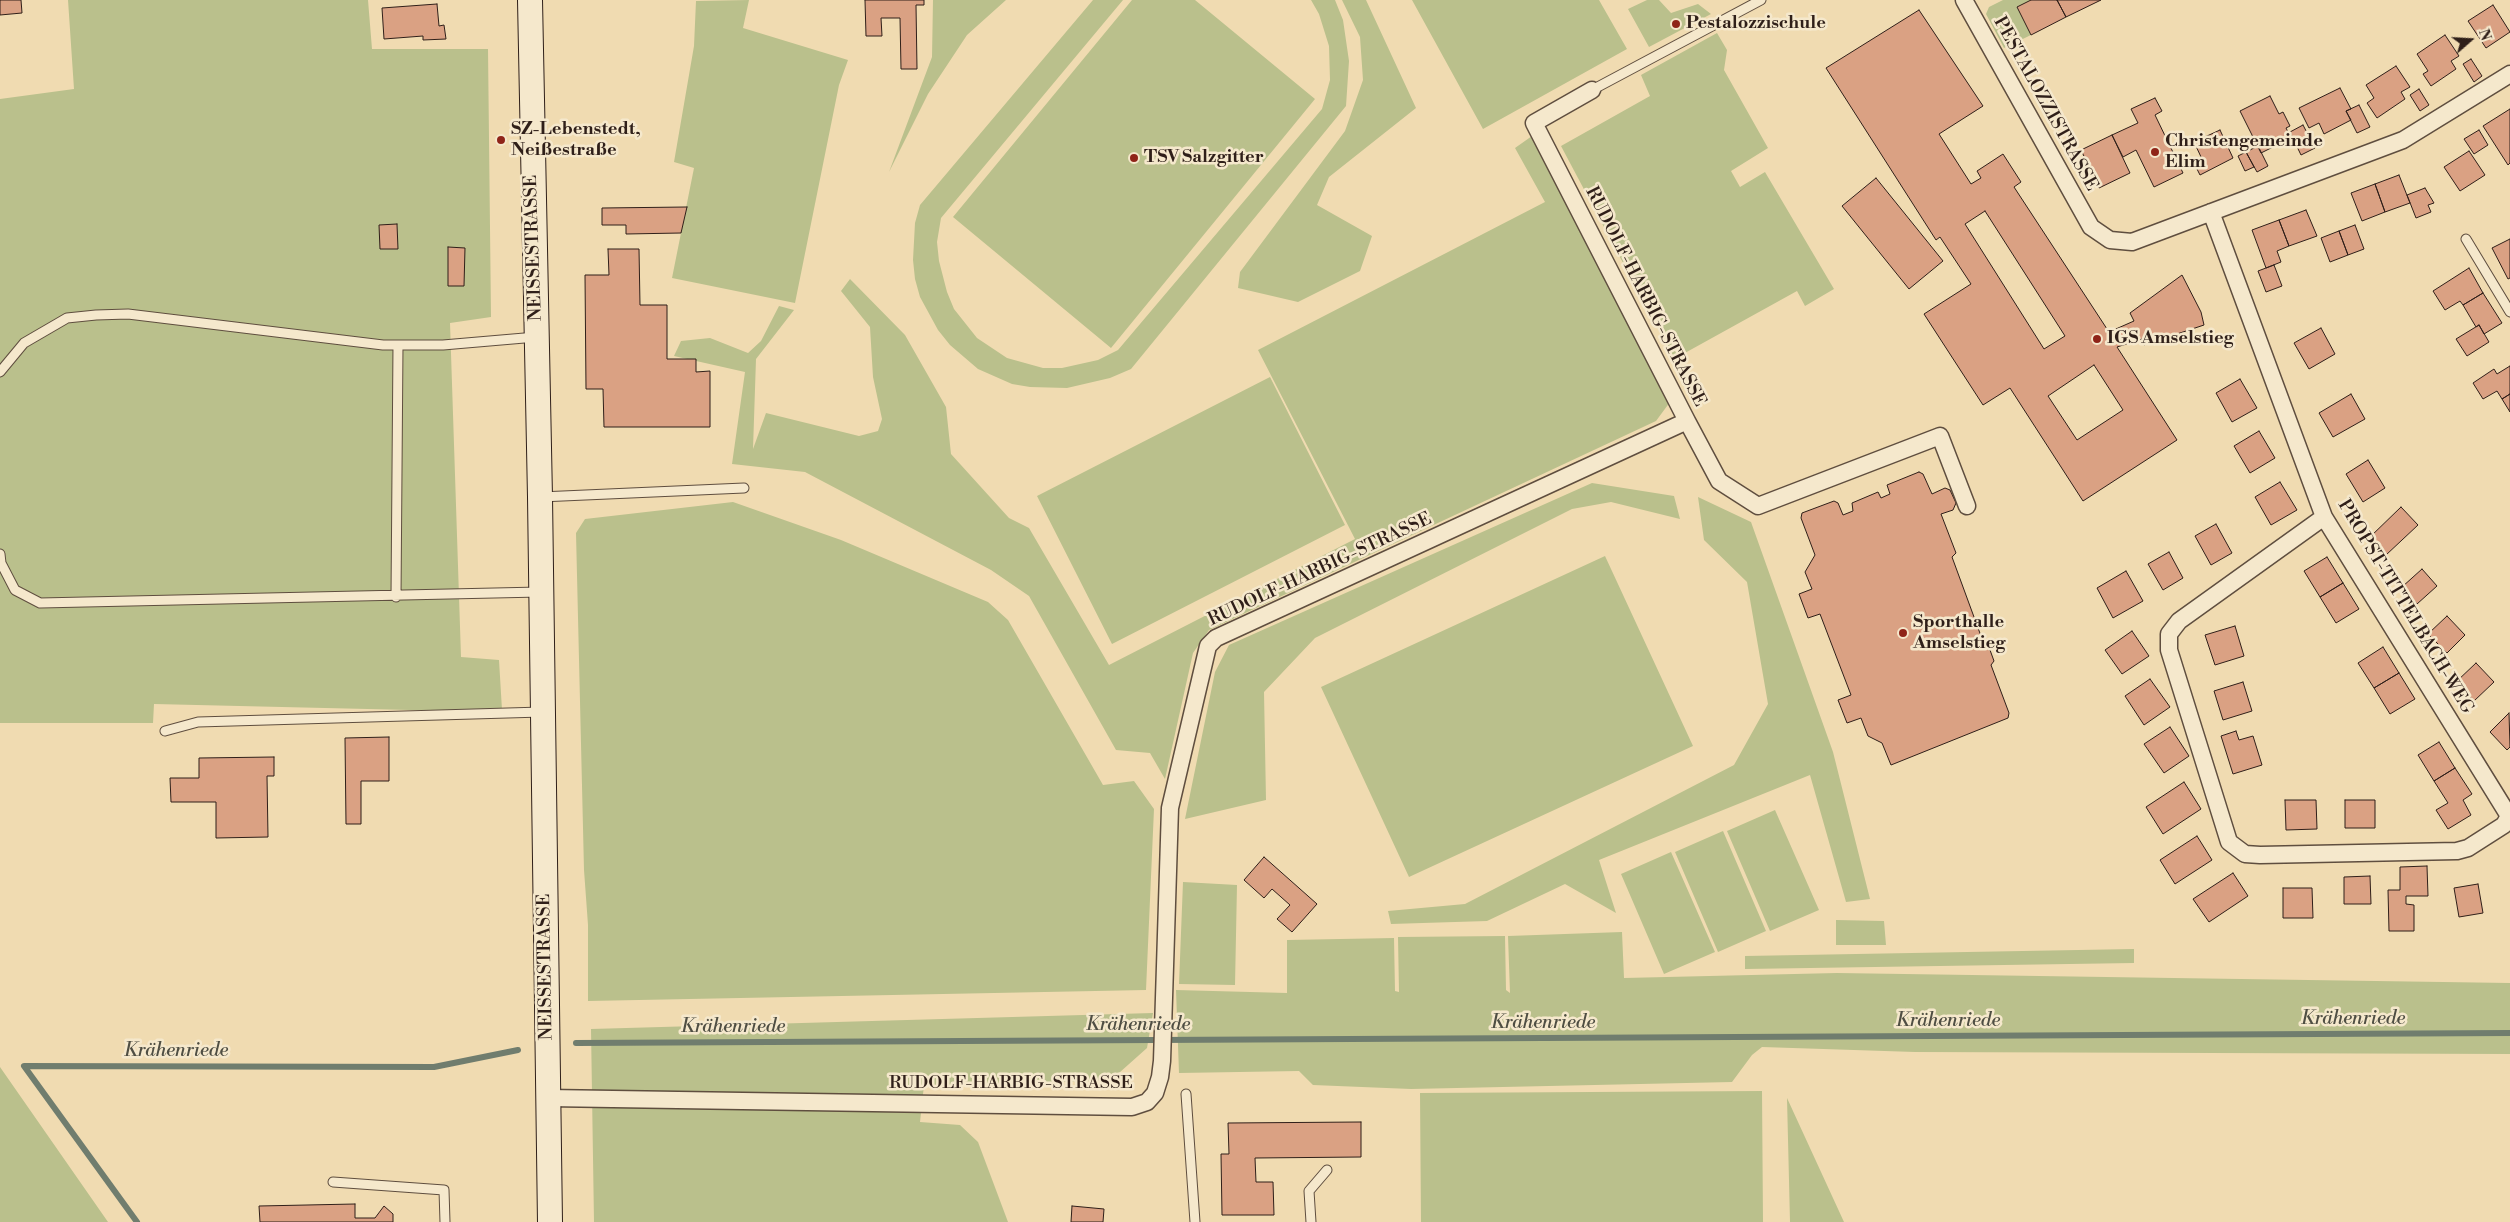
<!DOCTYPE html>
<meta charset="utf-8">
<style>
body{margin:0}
#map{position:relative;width:2510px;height:1222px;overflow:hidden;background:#f0dbb1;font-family:"Libre Bodoni",serif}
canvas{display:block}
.north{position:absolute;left:2445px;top:15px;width:50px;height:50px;-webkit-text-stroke:4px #f5e8cc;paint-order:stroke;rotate:71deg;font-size:14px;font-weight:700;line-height:20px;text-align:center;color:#2f1f19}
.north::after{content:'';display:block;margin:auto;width:18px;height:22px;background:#2f1f19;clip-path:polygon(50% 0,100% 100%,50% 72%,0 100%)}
</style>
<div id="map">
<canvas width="2510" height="1222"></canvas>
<div class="north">N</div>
</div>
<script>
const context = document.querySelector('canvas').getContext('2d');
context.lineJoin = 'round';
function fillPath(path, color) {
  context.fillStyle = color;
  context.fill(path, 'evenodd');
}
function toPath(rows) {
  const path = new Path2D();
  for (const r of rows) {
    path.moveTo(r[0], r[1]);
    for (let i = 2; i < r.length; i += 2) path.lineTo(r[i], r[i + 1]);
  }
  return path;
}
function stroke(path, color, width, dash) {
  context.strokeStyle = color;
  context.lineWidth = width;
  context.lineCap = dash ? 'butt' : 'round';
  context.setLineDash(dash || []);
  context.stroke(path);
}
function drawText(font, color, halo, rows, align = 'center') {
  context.font = font + ' "Libre Bodoni",serif';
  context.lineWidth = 5;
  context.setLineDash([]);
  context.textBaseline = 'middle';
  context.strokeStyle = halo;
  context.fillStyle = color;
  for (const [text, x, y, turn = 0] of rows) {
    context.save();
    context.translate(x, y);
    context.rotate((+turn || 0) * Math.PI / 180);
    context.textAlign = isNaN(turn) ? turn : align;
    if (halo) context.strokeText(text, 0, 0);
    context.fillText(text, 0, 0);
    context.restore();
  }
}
const green = toPath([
 [68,0,368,0,372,49,488,49,491,317,450,323,461,657,499,660,502,710,453,711,154,704,153,723,0,723,0,99,74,89],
 [749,0,743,28,848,60,839,85,795,303,672,278,694,168,674,162,694,46,696,1],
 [933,0,1006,0,967,35,928,94,889,172,932,57],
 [1093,0,1123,0,941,218,937,242,939,261,947,292,954,309,977,338,1007,358,1043,368,1062,368,1098,360,1118,350,1322,109,1330,80,1329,46,1319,14,1311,0,1335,0,1343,20,1349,61,1346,106,1131,369,1110,378,1067,388,1030,387,1012,384,978,369,950,345,938,330,920,297,915,279,913,260,915,223,920,205],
 [1132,0,1195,0,1315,99,1111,348,953,217],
 [1342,0,1366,0,1416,108,1329,177,1317,205,1372,236,1360,271,1298,302,1238,288,1240,272,1345,131,1363,80,1360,37],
 [1412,0,1599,0,1627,49,1483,129],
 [1647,0,1659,0,1671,13,1698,4,1711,14,1649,47,1628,9],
 [2003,0,2031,0,2017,7,2031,35,2004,48,1986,14,1989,7],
 [1717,33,1727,50,1724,70,1768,148,1731,171,1740,187,1765,172,1834,289,1805,306,1797,291,1674,359,1561,146,1650,96,1641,75],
 [1532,136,1670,402,1656,421,1209,630,1193,653,1165,779,1150,753,1116,750,1029,596,991,570,805,472,732,464,745,372,674,356,681,341,710,338,748,353,761,341,779,306,794,310,756,359,753,449,766,413,859,436,878,431,882,419,873,377,870,327,841,291,850,279,905,335,946,407,951,454,1009,518,1029,528,1109,665,1355,539,1258,350,1545,202,1515,148],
 [1270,377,1345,525,1112,644,1037,496],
 [1592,483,1674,496,1680,519,1611,502,1572,509,1315,638,1264,692,1266,800,1185,819,1215,672,1229,645],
 [1698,497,1751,522,1833,752,1870,899,1846,902,1810,775,1599,860,1616,913,1565,884,1487,921,1391,924,1388,911,1465,904,1734,765,1768,704,1747,582,1704,540],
 [733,502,841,540,988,602,1008,620,1103,785,1134,781,1154,809,1146,990,588,1001,588,925,584,870,576,533,585,519],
 [1605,556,1693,746,1409,877,1321,687],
 [1775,810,1819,910,1770,931,1727,831],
 [1723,831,1766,931,1718,952,1675,852],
 [1671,852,1715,952,1664,974,1621,874],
 [1183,882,1237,885,1235,985,1179,984],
 [1836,920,1884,921,1886,945,1836,945],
 [1622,932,1624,978,1837,973,2510,983,2510,1054,1915,1052,1762,1047,1752,1055,1732,1082,1411,1089,1313,1085,1299,1071,1179,1073,1176,990,1287,993,1287,940,1394,938,1395,991,1399,992,1398,937,1505,936,1506,990,1510,993,1508,936],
 [2134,949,2134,963,1745,969,1745,956],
 [1153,1013,1147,1048,1110,1081,924,1085,920,1122,960,1125,978,1142,1008,1222,594,1222,591,1029],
 [0,1067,108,1222,0,1222],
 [1762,1091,1763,1222,1421,1222,1420,1093],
 [1787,1098,1844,1222,1790,1222]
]);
const stream = toPath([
 [576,1043,2510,1033],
 [137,1222,24,1066,434,1067,518,1050]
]);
const building = toPath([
 [0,0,21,0,22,13,0,15,0,0],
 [865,0,924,0,924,5,916,5,917,69,901,69,900,18,881,18,882,36,866,36,865,0],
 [2031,0,2057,0,2066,17,2031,35,2017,7,2031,0],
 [2057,0,2101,0,2066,17,2057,0],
 [437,4,439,26,444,25,446,39,423,40,423,36,384,39,382,8,437,4],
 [2493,5,2510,32,2486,48,2468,21,2493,5],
 [1919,10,1983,106,1939,134,1971,184,1981,178,1977,171,2003,154,2021,182,2014,187,2109,332,2134,321,2130,313,2182,275,2201,312,2204,325,2144,345,2142,339,2117,347,2177,440,2083,501,2010,388,1983,405,1924,314,1971,284,1940,237,1936,240,1826,68,1919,10],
 [1985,211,2065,336,2044,349,1965,224,1985,211],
 [2094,365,2123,410,2077,440,2048,396,2094,365],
 [2445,35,2459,56,2451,61,2456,69,2431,86,2423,74,2428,71,2417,54,2445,35],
 [2471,59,2482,76,2474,82,2463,64,2471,59],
 [2396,66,2410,87,2401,92,2405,99,2377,118,2367,103,2374,98,2366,85,2396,66],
 [2340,88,2351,109,2346,111,2351,120,2324,134,2319,123,2309,128,2299,108,2340,88],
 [2419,89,2429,105,2420,111,2410,95,2419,89],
 [2270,96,2279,114,2283,112,2290,126,2286,128,2291,138,2261,153,2240,111,2270,96],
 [2155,98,2162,111,2155,115,2183,173,2154,187,2136,150,2123,157,2112,135,2138,123,2131,109,2155,98],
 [2359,105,2370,127,2357,133,2346,111,2359,105],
 [2510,109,2510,163,2508,165,2483,126,2510,109],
 [2303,125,2315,148,2301,155,2290,132,2303,125],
 [2220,130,2233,158,2200,175,2194,163,2202,159,2194,142,2220,130],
 [2479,130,2488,145,2474,154,2464,139,2479,130],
 [2112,135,2130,173,2099,188,2081,150,2112,135],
 [2258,146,2268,166,2257,172,2246,152,2258,146],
 [2469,151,2485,175,2460,191,2444,167,2469,151],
 [2246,152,2254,167,2245,171,2238,156,2246,152],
 [2399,175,2410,203,2385,212,2375,184,2399,175],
 [1876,178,1943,261,1909,289,1842,206,1876,178],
 [2375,184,2385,212,2362,221,2351,193,2375,184],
 [2425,188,2434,203,2428,205,2431,212,2416,218,2407,195,2425,188],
 [687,207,681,233,626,234,626,225,602,225,602,208,687,207],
 [2306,210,2317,236,2289,246,2279,220,2306,210],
 [2279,220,2289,246,2277,251,2281,262,2266,268,2252,230,2279,220],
 [397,224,398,249,380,249,379,225,397,224],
 [2355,225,2364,249,2348,255,2339,231,2355,225],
 [2339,231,2348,255,2330,262,2321,238,2339,231],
 [2510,239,2510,278,2508,279,2492,248,2510,239],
 [448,247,465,248,464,286,448,286,448,247],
 [608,249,639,249,640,305,667,305,667,359,696,359,696,372,710,371,710,427,604,427,603,389,586,389,585,275,609,275,608,249],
 [2274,265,2282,286,2266,292,2258,271,2274,265],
 [2469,268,2483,293,2463,305,2460,301,2445,310,2433,291,2469,268],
 [2483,293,2502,323,2484,334,2479,325,2476,327,2463,305,2483,293],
 [2479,325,2489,342,2467,356,2456,339,2479,325],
 [2321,328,2335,354,2309,369,2294,343,2321,328],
 [2510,366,2510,394,2502,399,2497,391,2483,399,2473,383,2494,369,2497,374,2510,366],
 [2240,379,2257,408,2232,422,2216,393,2240,379],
 [2351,394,2365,419,2333,437,2319,413,2351,394],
 [2510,394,2510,412,2502,399,2510,394],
 [2259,431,2275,458,2250,473,2234,446,2259,431],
 [2368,460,2385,488,2363,502,2346,474,2368,460],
 [1919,472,1923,474,1932,494,1945,488,1950,490,1956,503,1953,510,1941,514,1956,553,1952,557,1985,647,1990,650,1994,661,1991,665,2009,713,2008,718,1891,765,1882,743,1868,736,1861,718,1847,723,1838,700,1851,695,1820,614,1808,618,1799,594,1812,589,1805,572,1815,555,1801,518,1802,513,1834,501,1838,503,1843,515,1853,511,1852,503,1878,492,1881,498,1890,494,1887,485,1919,472],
 [2280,482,2297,510,2271,525,2255,497,2280,482],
 [2401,507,2418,525,2386,555,2369,538,2401,507],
 [2216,524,2232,553,2211,565,2195,536,2216,524],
 [2169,552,2183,578,2163,590,2148,564,2169,552],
 [2327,557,2343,583,2320,597,2304,571,2327,557],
 [2422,569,2437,586,2417,604,2402,587,2422,569],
 [2126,571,2143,601,2113,618,2097,588,2126,571],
 [2343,583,2359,609,2336,623,2320,597,2343,583],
 [2447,616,2465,635,2447,653,2428,634,2447,616],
 [2235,626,2244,656,2215,665,2205,635,2235,626],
 [2132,631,2149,656,2122,674,2105,650,2132,631],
 [2383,647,2399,673,2374,688,2358,663,2383,647],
 [2476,663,2494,682,2474,701,2456,682,2476,663],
 [2399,673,2415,699,2390,714,2374,688,2399,673],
 [2150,679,2170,707,2144,725,2125,696,2150,679],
 [2243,682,2252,711,2223,720,2214,691,2243,682],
 [2509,713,2510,747,2507,750,2490,732,2509,713],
 [2170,727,2189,756,2164,773,2144,744,2170,727],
 [2236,731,2239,740,2253,736,2262,765,2233,774,2221,736,2236,731],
 [389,737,389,781,361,781,361,824,346,824,345,738,389,737],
 [2439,742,2455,768,2434,781,2418,755,2439,742],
 [274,757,274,776,267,776,268,837,216,838,216,802,171,802,170,778,199,778,199,758,274,757],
 [2455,768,2472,794,2463,800,2471,815,2448,829,2436,810,2448,803,2434,781,2455,768],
 [2184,782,2201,809,2163,834,2146,807,2184,782],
 [2285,800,2316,800,2317,829,2286,830,2285,800],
 [2345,800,2375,800,2375,828,2345,828,2345,800],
 [2197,836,2212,860,2175,884,2160,860,2197,836],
 [1264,857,1317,904,1292,932,1277,919,1290,905,1272,889,1264,898,1244,880,1264,857],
 [2427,866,2428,896,2406,896,2406,904,2414,905,2414,931,2389,931,2388,890,2400,890,2400,867,2427,866],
 [2233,873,2248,896,2209,922,2193,899,2233,873],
 [2370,876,2371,904,2344,904,2344,877,2370,876],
 [2478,884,2483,913,2459,917,2454,888,2478,884],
 [2283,888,2312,888,2313,918,2283,918,2283,888],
 [1361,1122,1361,1157,1255,1158,1256,1182,1273,1182,1274,1215,1222,1215,1221,1154,1229,1154,1228,1123,1361,1122],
 [355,1204,355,1218,375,1218,384,1206,393,1214,393,1222,260,1222,259,1206,355,1204],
 [1072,1206,1104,1209,1103,1222,1071,1222,1072,1206]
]);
const lane = toPath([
 [1592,90,1761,0],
 [2466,239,2510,312],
 [0,372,24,343,67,318,96,315,128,314,383,345,443,345,536,337],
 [540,497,744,488],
 [0,554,1,563,15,590,40,603,540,592],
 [396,597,398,345],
 [165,731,198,722,542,712],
 [1186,1094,1195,1222],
 [333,1182,444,1190,445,1222],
 [1311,1222,1309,1191,1327,1170]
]);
const street = toPath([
 [1964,0,2091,227,2110,240,2132,242,2403,140,2510,74],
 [2211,212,2324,517,2509,816,2504,825,2468,848,2457,851,2260,855,2245,854,2229,842,2169,650,2169,634,2179,621,2324,517],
 [1687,421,1719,481,1758,506,1940,436,1967,506],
 [548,1098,1132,1107,1147,1102,1155,1093,1160,1077,1162,1061,1170,808,1208,646,1216,638,1687,421,1534,123,1592,90]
]);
const secondary = toPath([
 [530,0,540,497,550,1222]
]);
const markers = [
 [1676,24,5,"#8f2418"],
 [501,140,5,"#8f2418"],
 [2155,152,5,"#8f2418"],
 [1134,158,5,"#8f2418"],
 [2097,339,5,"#8f2418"],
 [1903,633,5,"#8f2418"]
];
const poiNames = [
 ["Pestalozzischule",1686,24],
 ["SZ-Lebenstedt,",511,130],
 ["Neißestraße",511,151],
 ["Christengemeinde",2165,142],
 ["Elim",2165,163],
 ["TSV Salzgitter",1144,158],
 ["IGS Amselstieg",2107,339],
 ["Sporthalle",1913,623],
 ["Amselstieg",1913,644]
];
const streetNames = [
 ["PESTALOZZISTRASSE",2045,104,61],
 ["NEISSESTRASSE",534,248,-92],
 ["RUDOLF-HARBIG-STRASSE",1645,297,63],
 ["RUDOLF-HARBIG-STRASSE",1320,570,-25],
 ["PROPST-TITTELBACH-WEG",2405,607,59],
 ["NEISSESTRASSE",546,967,-91],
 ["RUDOLF-HARBIG-STRASSE",1011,1084]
];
const waterNames = [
 ["Krähenriede",2353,1019],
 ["Krähenriede",1948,1021],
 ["Krähenriede",1543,1023],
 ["Krähenriede",1138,1025],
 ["Krähenriede",733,1027],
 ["Krähenriede",176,1051]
];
fillPath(green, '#bac08c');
stroke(stream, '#707d6e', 6);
fillPath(building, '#daa183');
stroke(building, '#2f1f19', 1);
stroke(lane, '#5f4e3f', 11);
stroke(street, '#5f4e3f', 19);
stroke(secondary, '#2f1f19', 26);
stroke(lane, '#f5e8cc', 9);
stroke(street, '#f5e8cc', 16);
stroke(secondary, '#f5e8cc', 24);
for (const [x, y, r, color] of markers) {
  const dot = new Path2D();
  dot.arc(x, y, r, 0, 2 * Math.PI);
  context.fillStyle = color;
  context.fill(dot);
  stroke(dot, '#f5e8cc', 2);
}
drawText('bold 18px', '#2f1f19', '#f5e8cc', poiNames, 'left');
drawText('18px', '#2f1f19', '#f5e8cc', streetNames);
drawText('italic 19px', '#4f4e43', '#f5e8cc', waterNames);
</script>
